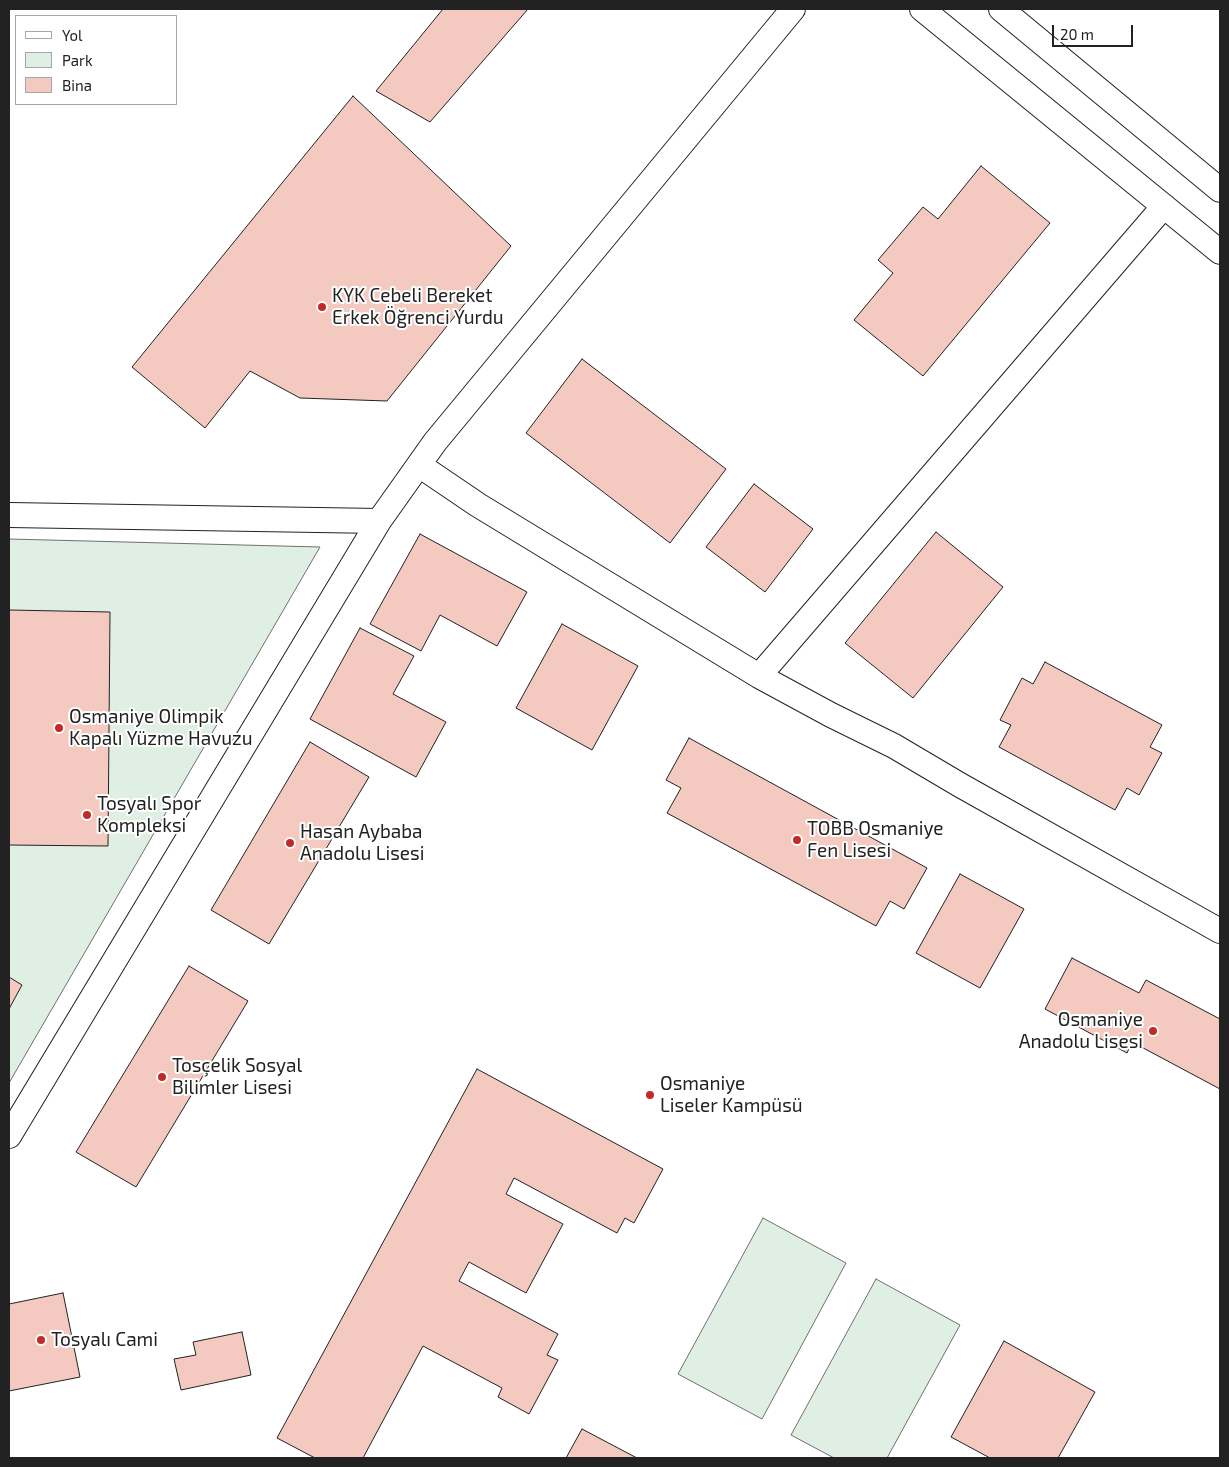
<!DOCTYPE html>
<meta charset="utf-8">
<style>
body{margin:0}
#map{position:relative;width:1229px;height:1467px;overflow:hidden;background:#fff;font-family:"Exo 2",sans-serif}
canvas{display:block}
.frame{position:absolute;inset:0;border:10px solid #222;pointer-events:none}
.legend{position:absolute;left:15px;top:15px;width:162px;height:90px;box-sizing:border-box;background:#fff;border:1px solid #a7a7a7;margin:0;padding:6px 9px;list-style:none;font-size:15px;color:#222}
.legend li{display:flex;align-items:center;gap:10px;height:25px}
.legend b{width:25px;border:1px solid #a7a7a7}
.scale{position:absolute;left:1052px;top:25px;width:81px;height:22px;box-sizing:border-box;border:2px solid #222;border-top:0;padding-left:6px;font-size:15px;line-height:18px;white-space:nowrap;color:#222;-webkit-text-stroke:4px #fff;paint-order:stroke}
</style>
<div id="map">
<canvas width="1229" height="1467"></canvas>
<div class="frame"></div>
<ul class="legend">
<li><b style="height:6px;background:#fff"></b>Yol</li>
<li><b style="height:14px;background:#e0efe3"></b>Park</li>
<li><b style="height:14px;background:#f3c9c0"></b>Bina</li>
</ul>
<div class="scale">20 m</div>
</div>
<script>
const context = document.querySelector('canvas').getContext('2d');
context.lineJoin = 'round';
function fillPath(path, color) {
  context.fillStyle = color;
  context.fill(path, 'evenodd');
}
function toPath(rows) {
  const path = new Path2D();
  for (const r of rows) {
    path.moveTo(r[0], r[1]);
    for (let i = 2; i < r.length; i += 2) path.lineTo(r[i], r[i + 1]);
  }
  return path;
}
function stroke(path, color, width, dash) {
  context.strokeStyle = color;
  context.lineWidth = width;
  context.lineCap = dash ? 'butt' : 'round';
  context.setLineDash(dash || []);
  context.stroke(path);
}
function drawText(font, color, halo, rows, align = 'center') {
  context.font = font + ' "Exo 2",sans-serif';
  context.lineWidth = 4;
  context.setLineDash([]);
  context.textBaseline = 'middle';
  context.strokeStyle = halo;
  context.fillStyle = color;
  for (const [text, x, y, turn = 0] of rows) {
    context.save();
    context.translate(x, y);
    context.rotate((+turn || 0) * Math.PI / 180);
    context.textAlign = isNaN(turn) ? turn : align;
    if (halo) context.strokeText(text, 0, 0);
    context.fillText(text, 0, 0);
    context.restore();
  }
}
const green = toPath([
 [9,539,320,547,9,1083,9,539],
 [763,1218,846,1263,762,1419,678,1374,763,1218],
 [876,1279,960,1325,887,1458,834,1458,791,1435,876,1279]
]);
const building = toPath([
 [443,9,528,9,430,122,376,91,443,9],
 [353,96,511,246,387,401,300,398,250,371,205,428,132,367,353,96],
 [981,166,1050,223,923,376,854,320,893,273,878,260,923,207,938,219,981,166],
 [582,359,726,469,670,543,526,433,582,359],
 [754,484,813,529,765,592,706,547,754,484],
 [936,532,1003,587,913,698,845,643,936,532],
 [420,534,527,592,497,646,440,615,421,651,370,624,420,534],
 [9,610,110,612,108,846,9,845,9,610],
 [562,624,638,666,592,750,516,708,562,624],
 [360,628,414,656,393,694,446,722,416,777,310,719,360,628],
 [1045,662,1162,725,1150,747,1162,753,1139,795,1127,788,1115,810,999,747,1011,725,1000,720,1022,678,1033,684,1045,662],
 [689,738,927,868,904,909,890,901,876,926,667,813,681,788,666,780,689,738],
 [310,742,369,777,269,944,211,910,310,742],
 [960,874,1024,909,980,988,916,953,960,874],
 [1072,958,1139,993,1146,980,1220,1019,1220,1089,1132,1042,1127,1053,1045,1009,1072,958],
 [189,966,248,1001,136,1187,76,1152,189,966],
 [9,977,22,985,9,1009,9,977],
 [477,1069,663,1169,634,1223,625,1218,617,1233,514,1178,506,1194,563,1224,526,1293,469,1262,459,1281,558,1334,547,1355,558,1360,529,1414,498,1397,502,1388,423,1346,363,1458,315,1458,277,1438,477,1069],
 [63,1293,80,1377,9,1391,9,1304,63,1293],
 [242,1332,251,1375,181,1390,174,1359,196,1355,193,1342,242,1332],
 [1004,1341,1095,1392,1058,1458,990,1458,951,1437,1004,1341],
 [582,1429,637,1458,566,1458,582,1429]
]);
const street = toPath([
 [922,9,1220,252],
 [1001,9,1220,190],
 [419,465,478,505,759,676,831,715,894,746,960,785,1220,931],
 [9,515,379,521],
 [759,676,1164,206],
 [9,1136,379,521,435,442,793,9]
]);
const markers = [
 [322,307,5,"#c62828"],
 [59,728,5,"#c62828"],
 [87,815,5,"#c62828"],
 [797,840,5,"#c62828"],
 [290,843,5,"#c62828"],
 [1153,1031,5,"#c62828"],
 [162,1077,5,"#c62828"],
 [650,1095,5,"#c62828"],
 [41,1340,5,"#c62828"]
];
const poiNames = [
 ["KYK Cebeli Bereket",332,296],
 ["Erkek Öğrenci Yurdu",332,318],
 ["Osmaniye Olimpik",69,717],
 ["Kapalı Yüzme Havuzu",69,739],
 ["Tosyalı Spor",97,804],
 ["Kompleksi",97,826],
 ["TOBB Osmaniye",807,829],
 ["Fen Lisesi",807,851],
 ["Hasan Aybaba",300,832],
 ["Anadolu Lisesi",300,854],
 ["Osmaniye",1143,1020,"right"],
 ["Anadolu Lisesi",1143,1042,"right"],
 ["Tosçelik Sosyal",172,1066],
 ["Bilimler Lisesi",172,1088],
 ["Osmaniye",660,1084],
 ["Liseler Kampüsü",660,1106],
 ["Tosyalı Cami",51,1340]
];
fillPath(green, '#e0efe3');
stroke(green, '#6f6f6f', 1);
fillPath(building, '#f3c9c0');
stroke(building, '#222', 1);
stroke(street, '#222', 26);
stroke(street, '#fff', 24);
for (const [x, y, r, color] of markers) {
  const dot = new Path2D();
  dot.arc(x, y, r, 0, 2 * Math.PI);
  context.fillStyle = color;
  context.fill(dot);
  stroke(dot, '#fff', 2);
}
drawText('19px', '#222', '#fff', poiNames, 'left');
</script>
